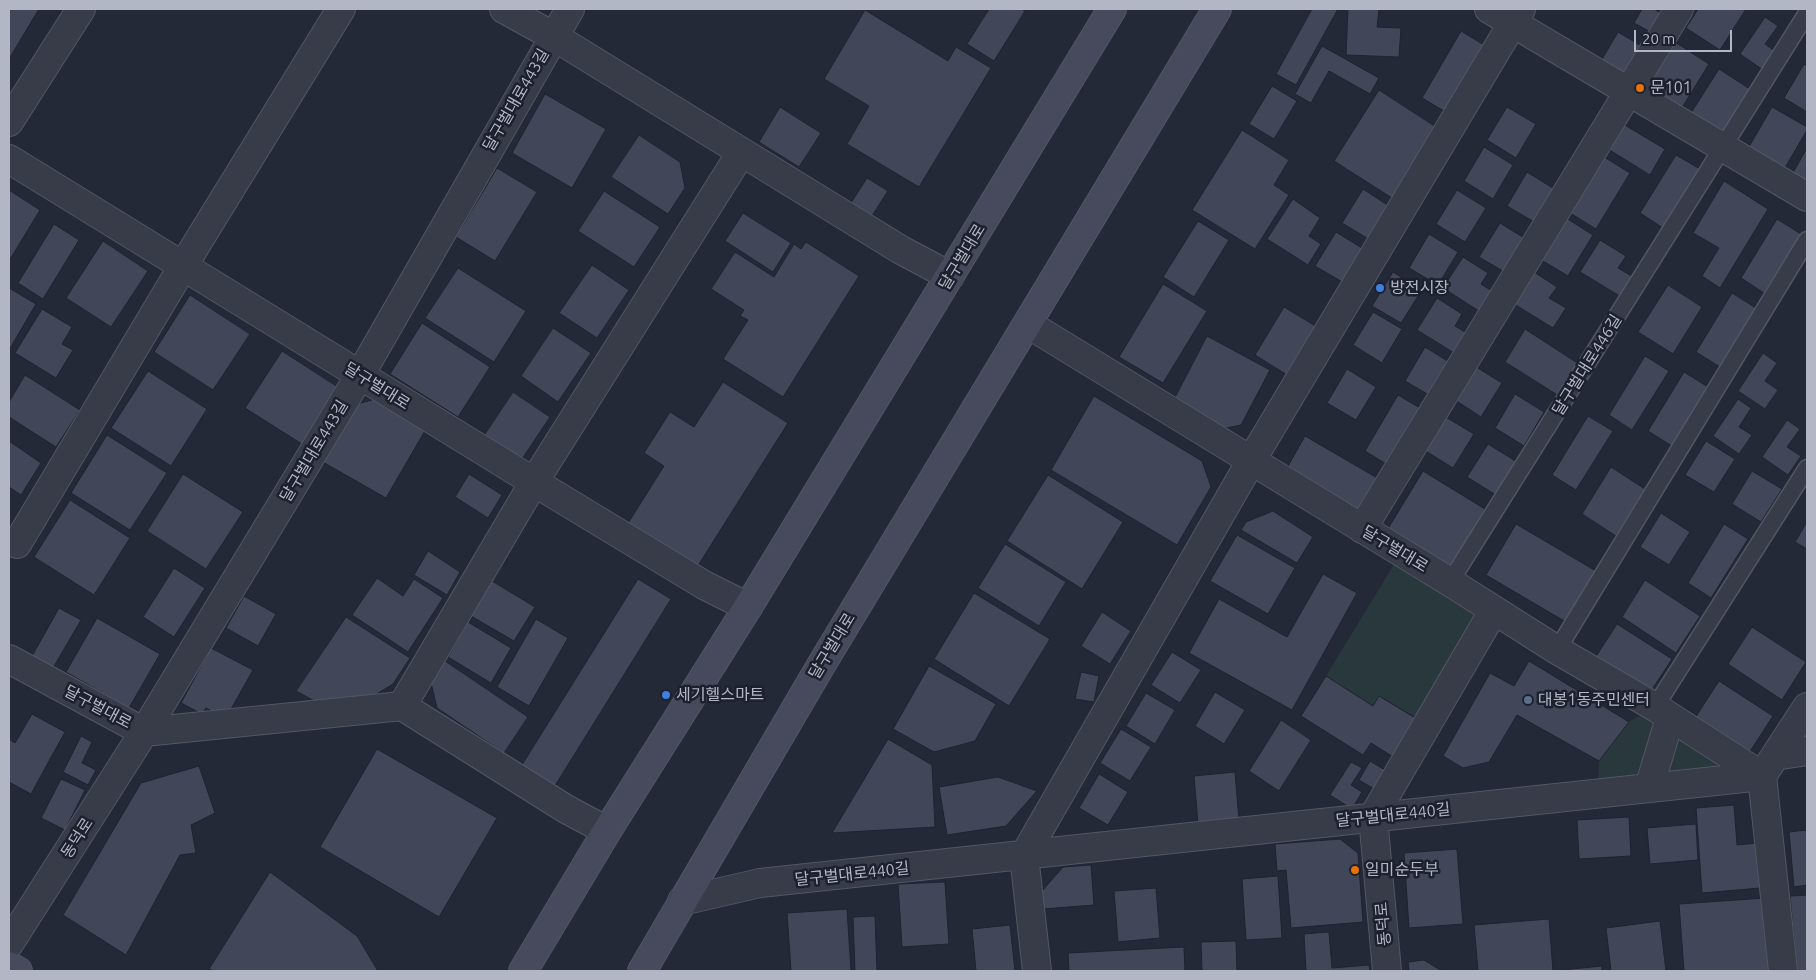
<!DOCTYPE html>
<meta charset="utf-8">
<style>
body{margin:0}
#map{position:relative;width:1816px;height:980px;overflow:hidden;background:#242938;font-family:Ubuntu,sans-serif}
canvas{display:block}
.frame{position:absolute;inset:0;border:10px solid #b3b7c5;pointer-events:none}
.scale{position:absolute;left:1634px;top:30px;width:98px;height:22px;box-sizing:border-box;border:2px solid #b3b7c5;border-top:0;padding-left:6px;font-size:15px;line-height:18px;white-space:nowrap;color:#b3b7c5;-webkit-text-stroke:4px #1d212e;paint-order:stroke}
</style>
<div id="map">
<canvas width="1816" height="980"></canvas>
<div class="frame"></div>
<div class="scale">20 m</div>
</div>
<script>
const context = document.querySelector('canvas').getContext('2d');
context.lineJoin = 'round';
function fillPath(path, color) {
  context.fillStyle = color;
  context.fill(path, 'evenodd');
}
function toPath(rows) {
  const path = new Path2D();
  for (const r of rows) {
    path.moveTo(r[0], r[1]);
    for (let i = 2; i < r.length; i += 2) path.lineTo(r[i], r[i + 1]);
  }
  return path;
}
function stroke(path, color, width, dash) {
  context.strokeStyle = color;
  context.lineWidth = width;
  context.lineCap = dash ? 'butt' : 'round';
  context.setLineDash(dash || []);
  context.stroke(path);
}
function drawText(font, color, halo, rows, align = 'center') {
  context.font = font + ' Ubuntu,"Noto Sans KR",sans-serif';
  context.lineWidth = 5;
  context.setLineDash([]);
  context.textBaseline = 'middle';
  context.strokeStyle = halo;
  context.fillStyle = color;
  for (const [text, x, y, turn = 0] of rows) {
    context.save();
    context.translate(x, y);
    context.rotate((+turn || 0) * Math.PI / 180);
    context.textAlign = isNaN(turn) ? turn : align;
    if (halo) context.strokeText(text, 0, 0);
    context.fillText(text, 0, 0);
    context.restore();
  }
}
const green = toPath([
 [1401,553,1494,610,1427,724,1380,696,1373,706,1326,676],
 [1655,707,1762,776,1598,793,1599,761,1629,722]
]);
const building = toPath([
 [9,9,39,9,9,59,9,9],
 [989,9,1021,9,1025,11,994,61,967,44,989,9],
 [1312,9,1338,9,1296,85,1276,74,1312,9],
 [1348,9,1379,9,1377,27,1401,28,1399,57,1346,55,1348,9],
 [1642,9,1654,9,1667,17,1656,35,1634,23,1642,9],
 [1698,9,1746,9,1720,50,1686,28,1698,9],
 [865,10,948,61,956,47,991,68,919,187,847,144,869,106,824,79,865,10],
 [1765,17,1778,26,1765,44,1779,54,1766,72,1740,54,1765,17],
 [1461,31,1489,48,1449,114,1422,98,1461,31],
 [1618,32,1648,50,1628,84,1598,66,1618,32],
 [1675,42,1709,64,1680,111,1645,89,1675,42],
 [1322,46,1379,78,1370,94,1329,71,1311,103,1295,94,1322,46],
 [1804,64,1807,66,1807,112,1784,98,1804,64],
 [1719,69,1753,91,1724,137,1689,116,1719,69],
 [1272,86,1297,101,1274,139,1249,124,1272,86],
 [1379,90,1436,127,1392,198,1334,161,1379,90],
 [545,94,606,129,572,188,512,153,545,94],
 [780,107,821,133,799,167,759,142,780,107],
 [1507,107,1536,124,1516,158,1487,140,1507,107],
 [1772,107,1807,127,1807,130,1782,173,1746,152,1772,107],
 [1623,124,1665,149,1650,175,1608,149,1623,124],
 [1242,130,1289,160,1274,185,1289,195,1255,249,1192,210,1242,130],
 [639,135,680,162,685,188,668,214,611,177,639,135],
 [1484,147,1513,165,1493,199,1464,181,1484,147],
 [1807,148,1807,189,1790,178,1807,148],
 [1676,155,1700,169,1663,228,1640,213,1676,155],
 [1604,157,1630,173,1596,229,1570,213,1604,157],
 [497,168,537,192,495,261,456,237,497,168],
 [1527,172,1556,190,1536,223,1507,206,1527,172],
 [867,178,888,191,868,222,847,209,867,178],
 [1724,181,1768,209,1720,288,1702,276,1719,248,1693,233,1724,181],
 [1363,189,1392,208,1372,241,1342,223,1363,189],
 [9,190,40,210,9,261,9,190],
 [1457,190,1486,208,1465,242,1436,224,1457,190],
 [604,191,660,227,634,267,578,231,604,191],
 [1293,199,1320,218,1309,236,1321,244,1308,265,1267,239,1293,199],
 [743,213,791,243,773,272,725,241,743,213],
 [1563,216,1593,235,1568,276,1538,258,1563,216],
 [1777,219,1801,234,1764,293,1741,278,1777,219],
 [1198,221,1229,240,1194,297,1163,277,1198,221],
 [1500,223,1529,241,1508,274,1479,257,1500,223],
 [54,224,79,240,43,299,18,283,54,224],
 [1336,232,1365,250,1344,283,1315,266,1336,232],
 [1429,234,1458,252,1438,285,1409,268,1429,234],
 [1600,240,1626,256,1618,268,1635,278,1623,298,1580,272,1600,240],
 [103,241,148,271,111,327,66,298,103,241],
 [806,242,859,276,783,397,723,359,748,320,740,316,744,310,711,289,735,252,774,277,794,244,801,249,806,242],
 [1463,257,1488,273,1481,284,1498,295,1485,315,1443,288,1463,257],
 [592,265,629,290,597,338,559,313,592,265],
 [458,268,526,311,494,362,425,318,458,268],
 [1531,270,1557,287,1549,298,1566,308,1553,328,1511,302,1531,270],
 [1393,272,1422,290,1401,323,1372,306,1393,272],
 [1163,284,1207,311,1163,383,1119,357,1163,284],
 [1668,285,1702,307,1673,354,1638,332,1668,285],
 [9,288,36,304,9,350,9,288],
 [1732,293,1756,308,1720,367,1696,352,1732,293],
 [190,295,250,334,213,390,154,352,190,295],
 [1437,298,1462,314,1455,326,1472,336,1459,356,1417,330,1437,298],
 [1284,307,1322,330,1292,378,1255,355,1284,307],
 [42,309,72,327,62,344,73,350,56,378,15,353,42,309],
 [1373,312,1402,329,1382,363,1353,345,1373,312],
 [422,323,490,367,458,417,390,374,422,323],
 [553,328,591,353,558,402,521,376,553,328],
 [1525,329,1579,364,1559,396,1505,362,1525,329],
 [1207,336,1270,370,1241,425,1217,430,1171,405,1207,336],
 [1425,347,1454,365,1434,398,1405,381,1425,347],
 [282,351,341,389,305,446,245,408,282,351],
 [1763,353,1777,363,1765,381,1778,390,1765,409,1738,391,1763,353],
 [1645,356,1669,371,1632,430,1609,415,1645,356],
 [1473,365,1502,383,1481,417,1452,398,1473,365],
 [1347,369,1376,387,1356,420,1327,403,1347,369],
 [148,371,207,409,171,466,111,428,148,371],
 [1684,372,1708,387,1672,446,1648,431,1684,372],
 [25,375,80,410,56,447,9,417,9,402,25,375],
 [723,382,788,423,694,572,625,528,664,466,644,453,670,412,694,427,723,382],
 [513,392,550,417,518,465,481,440,513,392],
 [1515,394,1544,412,1524,446,1495,428,1515,394],
 [1398,395,1425,411,1391,467,1365,451,1398,395],
 [1094,396,1202,461,1211,487,1177,545,1051,470,1094,396],
 [375,399,426,429,386,498,321,461,354,405,375,399],
 [1738,399,1751,408,1739,427,1752,435,1739,454,1713,436,1738,399],
 [1444,416,1474,434,1453,468,1424,450,1444,416],
 [1588,416,1613,431,1576,490,1552,475,1588,416],
 [1787,420,1800,429,1787,447,1801,456,1788,475,1762,457,1787,420],
 [107,435,167,473,130,530,71,493,107,435],
 [1305,436,1379,479,1357,517,1283,475,1305,436],
 [9,441,41,463,21,495,9,487,9,441],
 [1706,441,1735,459,1714,492,1685,475,1706,441],
 [1488,444,1517,462,1496,495,1467,477,1488,444],
 [1611,467,1645,489,1616,536,1582,514,1611,467],
 [1423,471,1485,509,1449,570,1386,532,1423,471],
 [1752,471,1782,489,1761,522,1732,504,1752,471],
 [183,474,243,512,206,569,147,531,183,474],
 [469,474,502,495,488,518,455,497,469,474],
 [1048,475,1123,522,1082,589,1007,541,1048,475],
 [70,500,130,538,94,595,34,557,70,500],
 [1273,511,1313,537,1297,563,1241,530,1246,522,1273,511],
 [1661,513,1690,532,1669,565,1640,547,1661,513],
 [1807,522,1807,549,1795,542,1807,522],
 [1516,524,1596,571,1566,622,1486,575,1516,524],
 [1724,524,1748,539,1711,598,1688,583,1724,524],
 [1237,535,1295,568,1268,614,1210,581,1237,535],
 [1005,544,1066,582,1039,626,978,588,1005,544],
 [428,551,460,572,447,595,414,575,428,551],
 [174,568,205,588,174,637,143,617,174,568],
 [1323,574,1357,593,1292,710,1189,653,1219,599,1287,637,1323,574],
 [377,578,403,596,414,579,443,598,408,652,352,615,377,578],
 [638,579,671,599,553,789,520,768,638,579],
 [1645,580,1700,616,1676,653,1622,617,1645,580],
 [492,581,535,607,514,641,471,616,492,581],
 [974,593,1050,639,1009,706,934,659,974,593],
 [244,596,276,614,258,646,226,628,244,596],
 [59,608,81,620,53,668,32,656,59,608],
 [1102,612,1131,631,1110,664,1081,646,1102,612],
 [346,617,410,658,393,684,367,700,320,704,296,691,346,617],
 [97,618,160,654,129,708,66,672,97,618],
 [536,619,568,638,529,706,497,687,536,619],
 [468,622,511,648,491,683,448,657,468,622],
 [1617,624,1672,659,1647,697,1593,661,1617,624],
 [1752,627,1806,662,1782,700,1728,664,1752,627],
 [211,648,253,670,226,718,206,708,202,714,181,703,211,648],
 [1172,652,1201,670,1180,703,1151,685,1172,652],
 [445,661,528,717,504,753,437,708,431,683,445,661],
 [1529,661,1629,722,1599,761,1517,715,1489,762,1463,768,1443,756,1490,673,1514,686,1529,661],
 [929,666,996,704,975,741,934,752,893,729,929,666],
 [1081,672,1099,676,1094,702,1075,699,1081,672],
 [1326,676,1373,706,1379,696,1422,722,1398,760,1371,743,1363,755,1301,716,1326,676],
 [1719,681,1773,716,1749,753,1695,718,1719,681],
 [1215,692,1245,710,1224,744,1195,726,1215,692],
 [1146,693,1175,710,1155,744,1126,726,1146,693],
 [32,714,65,732,31,794,9,782,9,739,15,743,32,714],
 [1281,720,1311,740,1279,791,1249,771,1281,720],
 [1121,729,1151,747,1130,781,1100,763,1121,729],
 [81,736,92,742,82,763,96,770,88,785,63,772,81,736],
 [888,739,932,765,935,827,832,833,888,739],
 [377,749,497,818,439,917,320,847,377,749],
 [1370,761,1390,773,1379,792,1359,780,1370,761],
 [1351,762,1362,768,1351,785,1362,792,1352,809,1330,795,1351,762],
 [199,766,215,813,191,825,196,853,180,855,126,955,63,915,141,783,199,766],
 [1235,772,1239,820,1198,824,1194,776,1235,772],
 [1099,774,1128,792,1108,825,1079,808,1099,774],
 [998,777,1037,791,1006,826,947,835,939,787,998,777],
 [61,779,85,790,65,830,41,818,61,779],
 [1734,805,1737,845,1757,843,1760,888,1702,893,1696,808,1734,805],
 [1629,817,1631,856,1579,859,1577,820,1629,817],
 [1696,824,1698,860,1650,864,1647,828,1696,824],
 [1807,830,1807,885,1794,887,1789,832,1807,830],
 [1340,839,1358,853,1363,922,1291,928,1286,870,1277,871,1275,844,1340,839],
 [1457,849,1463,924,1409,928,1404,853,1457,849],
 [1091,865,1094,905,1043,909,1042,891,1063,867,1091,865],
 [270,872,357,936,378,971,214,971,209,969,270,872],
 [1278,876,1282,938,1246,940,1242,879,1278,876],
 [945,882,949,944,902,947,898,884,945,882],
 [1156,888,1160,938,1118,942,1114,891,1156,888],
 [1807,895,1807,971,1797,971,1790,896,1807,895],
 [1765,898,1770,971,1684,971,1679,904,1765,898],
 [847,909,851,971,791,971,787,913,847,909],
 [875,916,877,971,855,971,853,917,875,916],
 [1549,919,1553,971,1478,971,1474,925,1549,919],
 [1660,921,1666,971,1611,971,1606,928,1660,921],
 [1010,925,1015,971,976,971,972,929,1010,925],
 [1329,932,1332,968,1369,965,1370,971,1306,971,1304,934,1329,932],
 [1236,941,1237,971,1202,971,1201,942,1236,941],
 [1184,947,1185,971,1069,971,1068,953,1184,947],
 [1424,960,1442,971,1409,971,1408,962,1424,960],
 [1602,966,1602,971,1561,971,1561,970,1602,966]
]);
const lane = toPath([
 [1450,582,1807,13],
 [1557,650,1807,240],
 [1655,707,1807,468]
]);
const street = toPath([
 [504,9,553,36,901,250,950,276],
 [1489,9,1807,197],
 [9,122,81,9],
 [9,159,534,482,704,585,748,607],
 [1028,324,1450,582,1557,650,1655,707,1762,776],
 [1362,529,1679,9],
 [17,544,183,266,341,9],
 [9,659,144,732,402,706,566,809,607,831],
 [402,706,534,482,741,153],
 [1775,756,1807,751],
 [1762,776,1783,971],
 [1762,776,1807,707],
 [1649,788,1670,718],
 [682,901,760,883,1762,776],
 [9,944,144,732,360,375,570,9],
 [1037,971,1024,856,1251,461,1521,9],
 [1387,971,1373,817,1494,610]
]);
const secondary = toPath([
 [9,966,18,971],
 [523,971,607,831,748,607,1112,9],
 [642,971,820,667,1217,9]
]);
const markers = [
 [1640,88,5,"#e8710a"],
 [1380,288,5,"#3f7fe0"],
 [666,695,5,"#3f7fe0"],
 [1528,700,5,"#5c6f8a"],
 [1355,870,5,"#e8710a"]
];
const poiNames = [
 ["문101",1650,88],
 ["방전시장",1390,288],
 ["세기헬스마트",676,695],
 ["대봉1동주민센터",1538,700],
 ["일미순두부",1365,870]
];
const streetNames = [
 ["달구벌대로443길",516,100,-60],
 ["달구벌대로",962,257,-59],
 ["달구벌대로446길",1587,365,-58],
 ["달구벌대로",377,386,32],
 ["달구벌대로443길",314,451,-59],
 ["달구벌대로",1395,549,31],
 ["달구벌대로",832,646,-59],
 ["달구벌대로",98,707,28],
 ["달구벌대로440길",1393,815,-6],
 ["동덕로",77,838,-57],
 ["달구벌대로440길",852,874,-6],
 ["동덕로",1383,924,-95]
];
fillPath(green, '#29383d');
fillPath(building, '#414758');
stroke(building, '#1f2330', 1);
stroke(lane, '#535764', 19);
stroke(street, '#535764', 30);
stroke(secondary, '#535764', 30);
stroke(lane, '#383c49', 16);
stroke(street, '#383c49', 28);
stroke(secondary, '#464a5c', 28);
for (const [x, y, r, color] of markers) {
  const dot = new Path2D();
  dot.arc(x, y, r, 0, 2 * Math.PI);
  context.fillStyle = color;
  context.fill(dot);
  stroke(dot, '#1d212e', 2);
}
drawText('16px', '#b3b7c5', '#1d212e', poiNames, 'left');
drawText('16px', '#b3b7c5', '#1d212e', streetNames);
</script>
